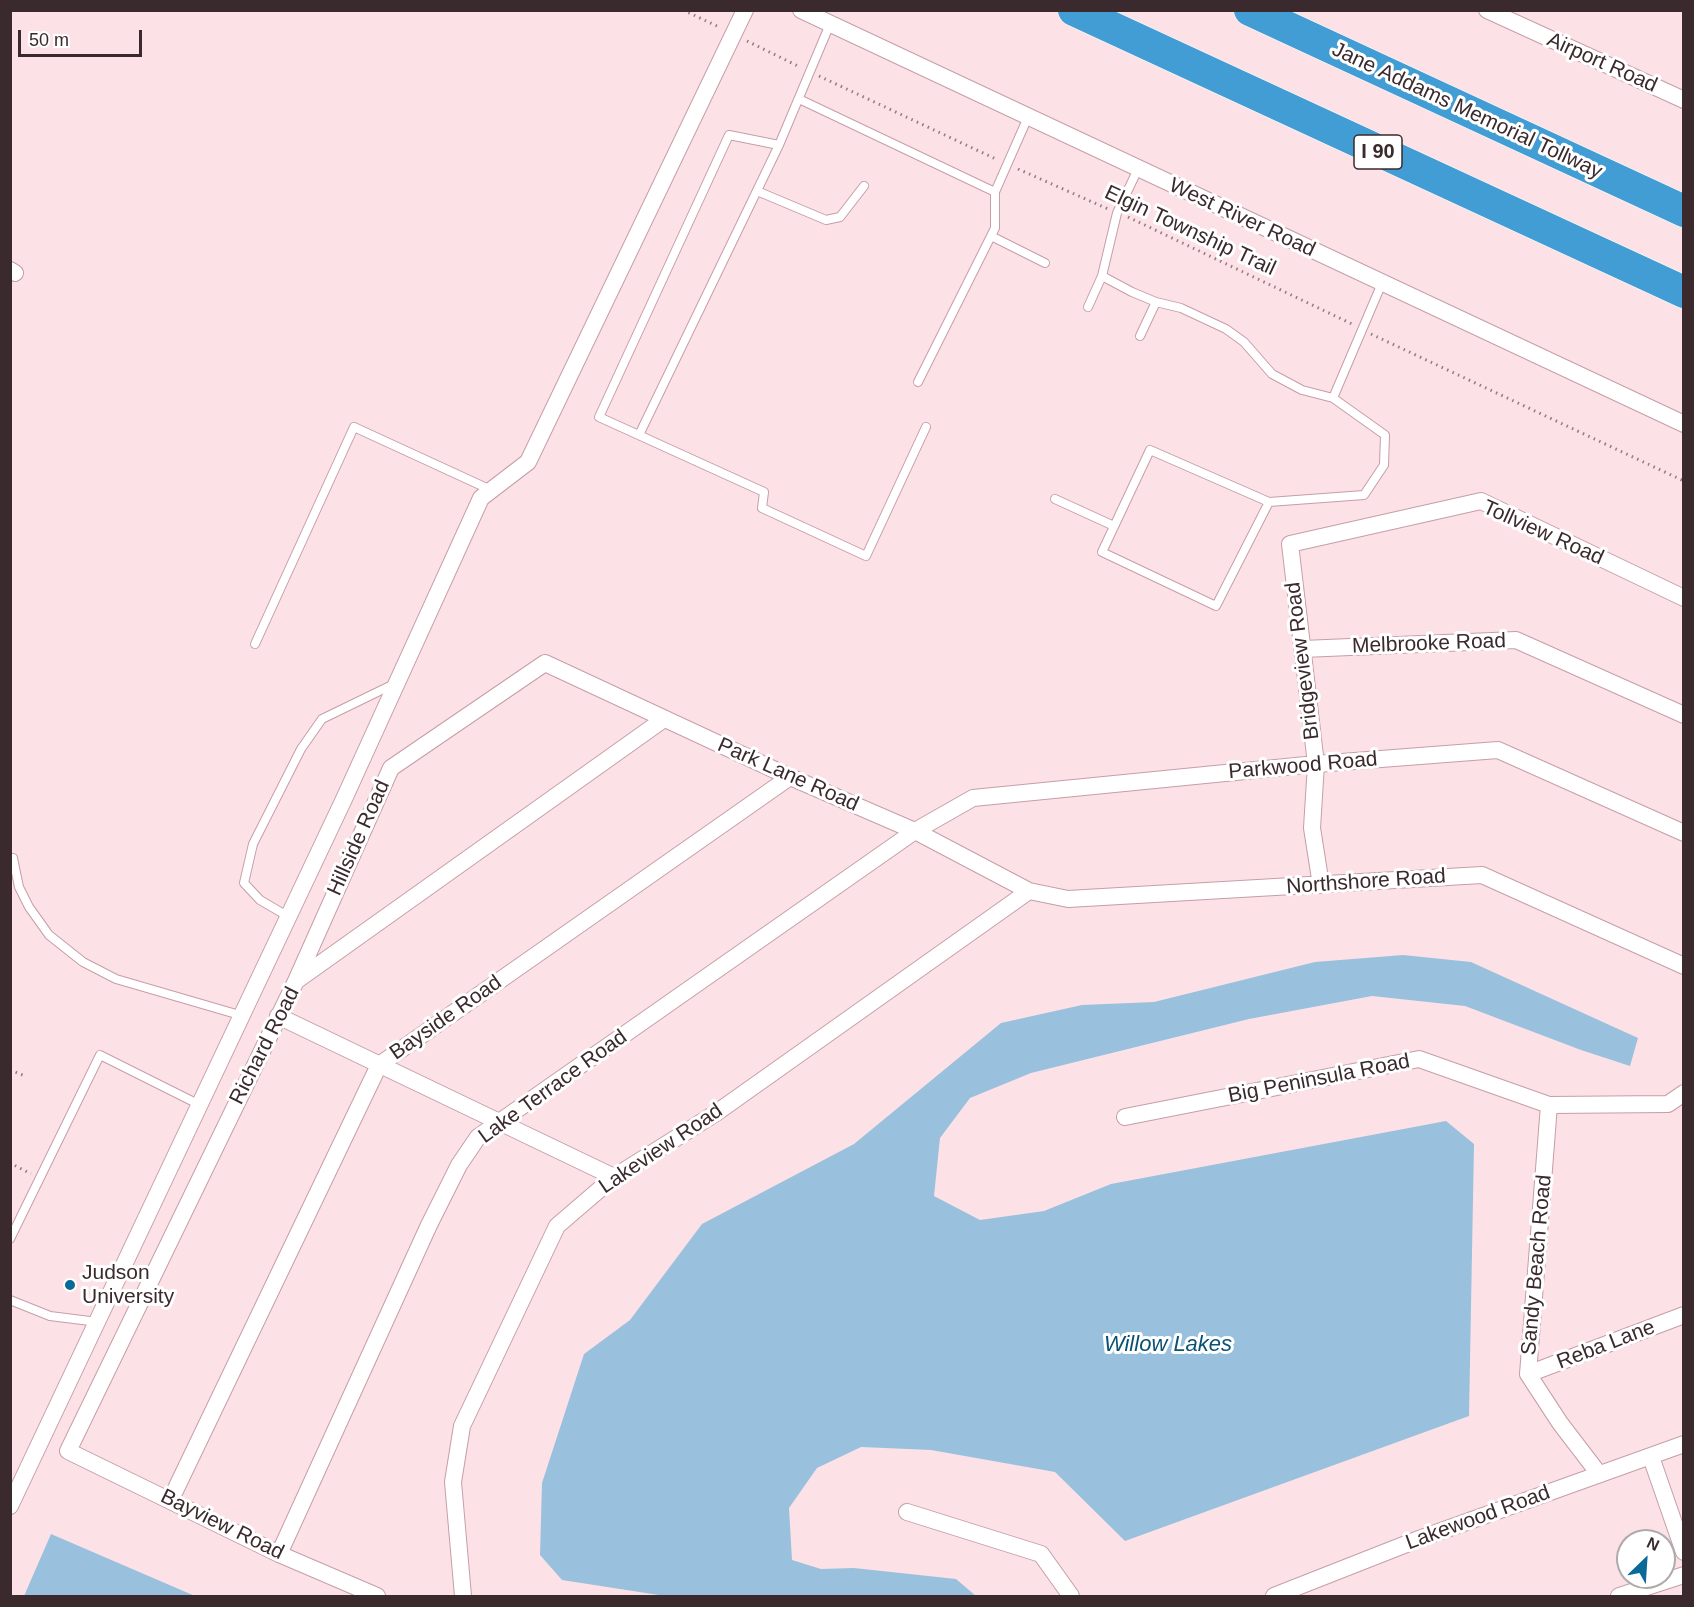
<!DOCTYPE html>
<style>
body{margin:0}
#map{position:relative;width:1694px;height:1607px;overflow:hidden;background:#fce2e7;font-family:Arial,sans-serif}
canvas{display:block}
.frame{position:absolute;inset:0;border:12px solid #3a2a2e;pointer-events:none}
.north{position:absolute;left:1616px;top:1529px;width:60px;height:60px;box-sizing:border-box;background:#fff;border:2px solid #b0aaab;border-radius:50%;rotate:25deg;font-size:16px;font-weight:700;line-height:24px;text-align:center;color:#3a2a2e}
.north::after{content:'';display:block;margin:auto;width:21px;height:27px;background:#096a98;clip-path:polygon(50% 0,100% 100%,50% 72%,0 100%)}
.scale{position:absolute;left:18px;top:30px;width:124px;height:27px;box-sizing:border-box;border:3px solid #3a2a2e;border-top:0;padding-left:8px;font-size:18px;line-height:21px;white-space:nowrap;color:#3a2a2e;-webkit-text-stroke:4px #fff;paint-order:stroke}
</style>
<div id="map">
<canvas width="1694" height="1607"></canvas>
<div class="frame"></div>
<div class="north">N</div>
<div class="scale">50 m</div>
</div>
<script>
const context = document.querySelector('canvas').getContext('2d');
context.lineJoin = 'round';
function fillPath(path, color) {
  context.fillStyle = color;
  context.fill(path, 'evenodd');
}
function toPath(rows) {
  const path = new Path2D();
  for (const r of rows) {
    path.moveTo(r[0], r[1]);
    for (let i = 2; i < r.length; i += 2) path.lineTo(r[i], r[i + 1]);
  }
  return path;
}
function stroke(path, color, width, dash) {
  context.strokeStyle = color;
  context.lineWidth = width;
  context.lineCap = dash ? 'butt' : 'round';
  context.setLineDash(dash || []);
  context.stroke(path);
}
function drawText(font, color, halo, rows, align = 'center') {
  context.font = font + ' Arial,sans-serif';
  context.lineWidth = 6;
  context.setLineDash([]);
  context.textBaseline = 'middle';
  context.strokeStyle = halo;
  context.fillStyle = color;
  for (const [text, x, y, turn = 0] of rows) {
    context.save();
    context.translate(x, y);
    context.rotate((+turn || 0) * Math.PI / 180);
    context.textAlign = isNaN(turn) ? turn : align;
    if (halo) context.strokeText(text, 0, 0);
    context.fillText(text, 0, 0);
    context.restore();
  }
}
const water = toPath([
 [1403,955,1471,962,1638,1038,1630,1066,1581,1050,1465,1006,1372,996,1249,1019,1031,1073,970,1098,940,1138,934,1196,980,1220,1044,1211,1111,1184,1446,1121,1474,1144,1469,1416,1125,1541,1055,1472,931,1450,861,1447,817,1468,789,1508,792,1560,821,1569,854,1568,956,1579,976,1596,665,1596,562,1580,540,1555,542,1483,584,1354,630,1320,702,1224,854,1144,1001,1023,1082,1005,1154,1002,1315,962],
 [51,1534,195,1596,24,1596]
]);
const path = toPath([
 [683,10,719,27],
 [747,41,800,67],
 [819,76,998,160],
 [1018,169,1108,209],
 [1128,217,1352,324],
 [1371,334,1684,481],
 [10,1070,25,1076],
 [10,1168,14,1165,31,1174]
]);
const service = toPath([
 [830,24,779,145,729,135,599,417,764,492,762,508,866,556,926,427],
 [799,99,995,192],
 [1138,169,1117,213,1102,276,1132,292,1156,302,1181,308,1226,329,1244,342,1272,374,1302,390,1333,398],
 [757,191,826,220,840,217,864,186],
 [991,236,1045,263],
 [1088,307,1102,276],
 [1140,336,1156,302],
 [918,382,995,228,995,192,1028,117],
 [639,435,779,145],
 [1055,499,1114,526],
 [1269,502,1150,450,1102,552,1216,606,1269,502,1364,495,1384,465,1385,435,1333,398,1382,283],
 [255,644,354,427,491,490],
 [13,858,19,887,29,907,49,935,83,962,116,979,243,1016],
 [289,917,260,900,244,883,253,844,301,749,322,719,394,684],
 [10,1239,100,1055,200,1105],
 [10,1300,50,1316,98,1322]
]);
const minor = toPath([
 [801,10,1684,424],
 [1487,10,1684,100],
 [10,270,15,273],
 [1303,649,1516,640,1684,715],
 [1321,885,1312,828,1316,764,1290,544,1481,501,1684,598],
 [296,981,391,768,545,663,790,777,915,831,1029,891,1068,899,1482,875,1684,966],
 [278,1016,614,1177],
 [1549,1105,1528,1374,1560,1423,1599,1474],
 [1125,1117,1419,1059,1549,1105,1668,1104,1684,1093],
 [1528,1374,1684,1315],
 [1651,1457,1684,1552],
 [171,1499,379,1065,790,777],
 [10,1506,344,799,481,498,528,462,745,10],
 [907,1512,1041,1554,1071,1596],
 [279,1554,429,1225,459,1165,478,1137,915,831,973,798,1316,764,1498,750,1684,833],
 [377,1596,279,1554,68,1451,296,981,664,719],
 [463,1596,453,1482,462,1426,557,1226,614,1177,716,1113,1029,891],
 [1274,1596,1419,1539,1684,1444],
 [1619,1596,1684,1575]
]);
const motorway = toPath([
 [1074,10,1684,292],
 [1250,10,1684,211]
]);
const markers = [
 [70,1285,6,"#096a98"]
];
const shields = [
 [1378,152,48]
];
const shieldNames = [
 ["I 90",1378,152]
];
const streetNames = [
 ["Airport Road",1602,63,24],
 ["Jane Addams Memorial Tollway",1467,111,25],
 ["West River Road",1242,218,25],
 ["Elgin Township Trail",1190,231,25],
 ["Tollview Road",1543,533,24],
 ["Melbrooke Road",1429,644,-2],
 ["Bridgeview Road",1303,661,-97],
 ["Parkwood Road",1303,766,-5],
 ["Park Lane Road",788,775,24],
 ["Hillside Road",359,838,-66],
 ["Northshore Road",1366,882,-4],
 ["Bayside Road",446,1018,-35],
 ["Richard Road",265,1046,-63],
 ["Big Peninsula Road",1319,1079,-11],
 ["Lake Terrace Road",553,1087,-36],
 ["Lakeview Road",661,1149,-34],
 ["Sandy Beach Road",1537,1265,-85],
 ["Reba Lane",1606,1345,-21],
 ["Lakewood Road",1478,1518,-20],
 ["Bayview Road",222,1525,26]
];
const poiNames = [
 ["Judson",82,1273],
 ["University",82,1297]
];
const waterNames = [
 ["Willow Lakes",1168,1345]
];
fillPath(water, '#99c1dd');
stroke(service, '#c69ea6', 10);
stroke(minor, '#c69ea6', 18);
stroke(motorway, '#fff', 33);
stroke(path, '#927d82', 3, [1.5, 4.5]);
stroke(service, '#fff', 8);
stroke(minor, '#fff', 16);
stroke(motorway, '#419dd4', 32);
for (const [x, y, r, color] of markers) {
  const dot = new Path2D();
  dot.arc(x, y, r, 0, 2 * Math.PI);
  context.fillStyle = color;
  context.fill(dot);
  stroke(dot, '#fff', 2);
}
for (const [x, y, w] of shields) {
  const box = new Path2D();
  box.roundRect(x - w / 2, y - 17, w, 34, 4.5);
  context.fillStyle = '#fff';
  context.fill(box);
  stroke(box, '#3a2a2e', 1.5);
}
drawText('bold 20px', '#3a2a2e', null, shieldNames);
drawText('21px', '#3a2a2e', '#fff', streetNames);
drawText('21px', '#3a2a2e', '#fff', poiNames, 'left');
drawText('italic 22px', '#0a5176', '#fff', waterNames);
</script>
